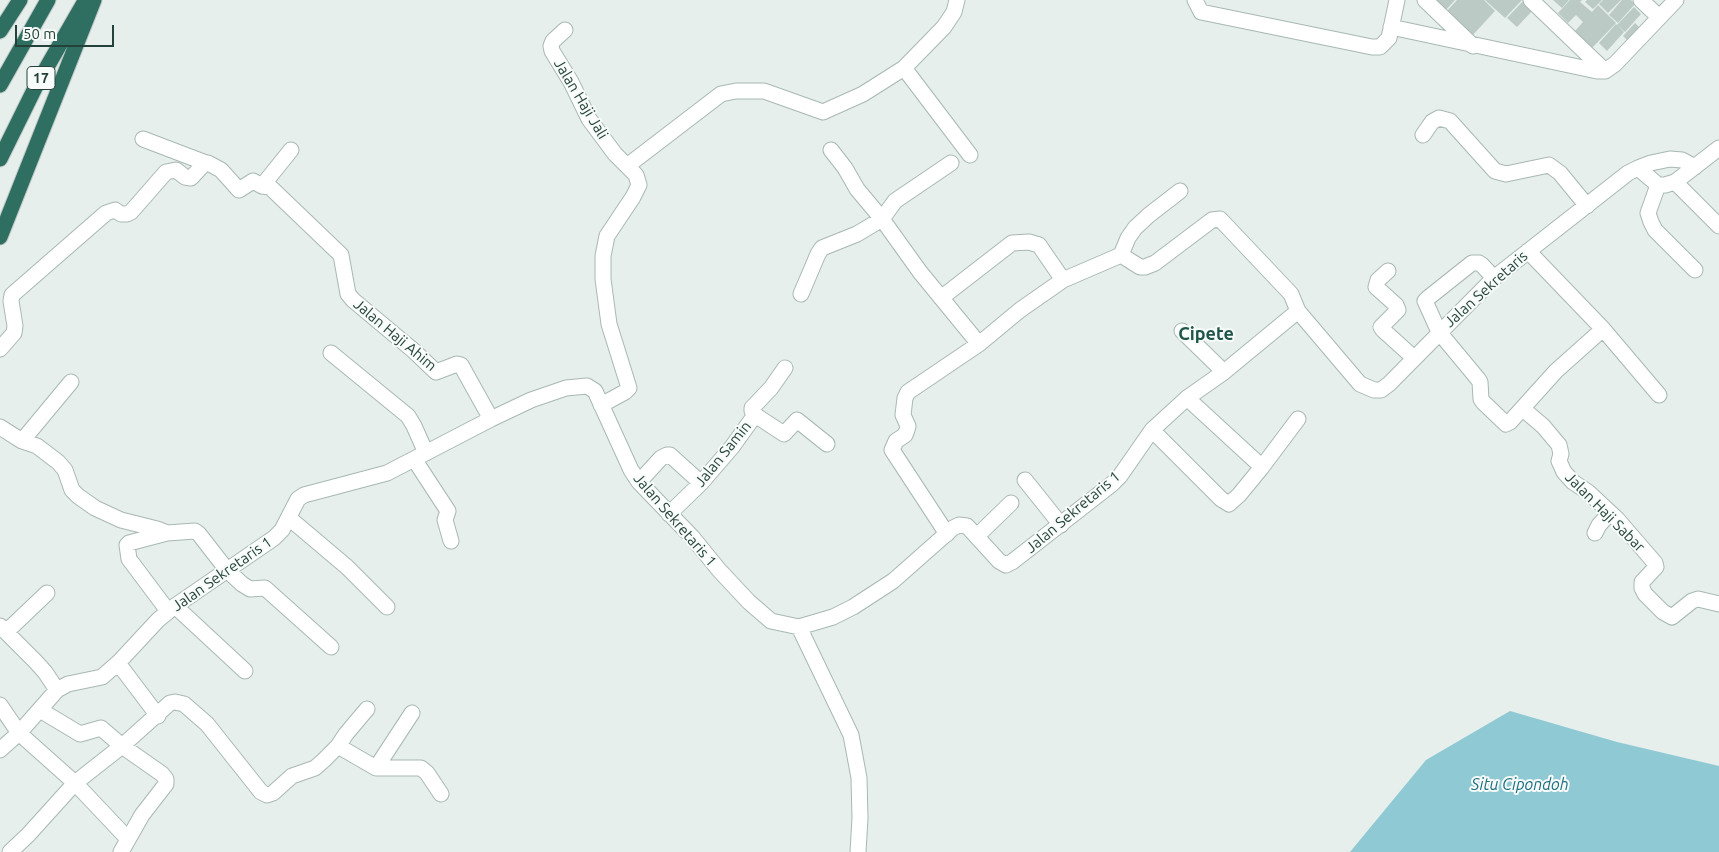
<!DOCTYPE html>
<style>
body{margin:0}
#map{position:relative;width:1719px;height:852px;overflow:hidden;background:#e6efeb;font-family:Ubuntu,sans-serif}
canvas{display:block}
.scale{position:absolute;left:15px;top:25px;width:99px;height:22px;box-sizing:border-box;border:2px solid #24423a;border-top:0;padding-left:6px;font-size:15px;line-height:18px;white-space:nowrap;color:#24423a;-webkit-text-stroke:4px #f7fbf9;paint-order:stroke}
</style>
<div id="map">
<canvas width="1719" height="852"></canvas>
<div class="scale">50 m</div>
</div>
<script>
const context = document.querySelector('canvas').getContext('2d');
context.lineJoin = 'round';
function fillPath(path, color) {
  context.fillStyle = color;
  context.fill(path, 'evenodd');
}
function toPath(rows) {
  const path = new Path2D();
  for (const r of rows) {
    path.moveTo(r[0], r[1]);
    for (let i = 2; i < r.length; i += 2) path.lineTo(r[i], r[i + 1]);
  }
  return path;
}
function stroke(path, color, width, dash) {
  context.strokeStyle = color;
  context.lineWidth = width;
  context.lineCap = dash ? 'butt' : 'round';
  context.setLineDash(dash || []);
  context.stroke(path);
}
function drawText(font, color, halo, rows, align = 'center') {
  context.font = font + ' Ubuntu,sans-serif';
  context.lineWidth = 4;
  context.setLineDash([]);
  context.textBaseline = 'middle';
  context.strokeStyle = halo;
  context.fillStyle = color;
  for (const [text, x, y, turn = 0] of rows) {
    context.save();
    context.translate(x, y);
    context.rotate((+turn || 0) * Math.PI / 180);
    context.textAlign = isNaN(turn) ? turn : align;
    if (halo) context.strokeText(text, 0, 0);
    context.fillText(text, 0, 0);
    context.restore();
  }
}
const water = toPath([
 [1510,711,1617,742,1719,766,1719,852,1350,852,1426,760]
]);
const building = toPath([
 [1437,0,1455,0,1445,11,1435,2],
 [1457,0,1484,0,1495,11,1471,37,1445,13],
 [1485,0,1522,0,1505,18],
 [1524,0,1534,9,1517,27,1507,18],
 [1553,0,1569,0,1562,8],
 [1570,0,1582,0,1580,2,1592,12,1598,5,1616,23,1592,48,1575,31,1583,22,1576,15,1568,23,1558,13],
 [1587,0,1602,0,1593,9,1585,2],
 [1603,0,1621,0,1608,13,1599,4],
 [1622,0,1631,0,1635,4,1618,23,1609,15],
 [1634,7,1641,14,1625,32,1617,25],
 [1635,23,1641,29,1629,42,1623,36],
 [1616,24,1624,32,1607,51,1599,43]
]);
const minor = toPath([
 [957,0,954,12,944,27,904,68,970,155],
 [1195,0,1201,12,1372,47,1380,47,1389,38,1397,0],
 [1425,0,1473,46],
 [1531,0,1605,71],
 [1641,0,1659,17],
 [1391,27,1597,71,1605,71,1615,64,1676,0],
 [565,30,553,41,551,46,552,51,571,82,589,119,615,154,636,175,639,185,633,197,607,236,603,256,603,279,609,324,629,388,625,392,601,405],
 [1423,135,1432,122,1439,118,1450,121,1495,171,1506,174,1549,165,1560,173,1587,206],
 [143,139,206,163],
 [831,150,845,168,857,189,882,219,920,272,979,344],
 [627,166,721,94,736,91,764,91,823,112,863,94,904,68],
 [1638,168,1651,163,1670,159,1682,160,1695,167],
 [1675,182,1719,226],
 [1658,185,1648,213,1651,222,1655,230,1695,270],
 [262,186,291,150],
 [1528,251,1603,329,1659,395],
 [1121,255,1140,267,1145,267,1155,263,1212,220,1220,219,1291,294,1298,311,1360,384,1374,390,1381,390,1389,384,1494,278,1628,173,1638,168,1658,185,1665,185,1675,182,1719,148],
 [1388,271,1378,280,1376,287,1396,305,1398,310,1381,327,1383,330,1414,358],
 [1494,278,1482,265,1479,263,1472,263,1428,298,1425,301,1439,332,1478,379,1480,382,1481,399,1483,402,1506,424,1510,422,1556,371,1603,329],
 [801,294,818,254,822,248,857,234,882,219,895,201,951,163],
 [941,298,1012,243,1029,242,1039,245,1063,280],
 [1182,331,1224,372],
 [0,349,14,333,15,326,11,301,12,295,106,213,115,210,121,214,127,214,131,212,166,172,176,170,185,177,191,178,204,164,208,163,221,170,239,190,253,181,262,186,270,187,341,255,348,294,353,300,414,351,436,372,457,364,461,365,491,419],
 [331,353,408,416,414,426,426,453],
 [1187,398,1262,467],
 [1523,409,1543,426,1559,445,1561,454,1559,461,1564,472,1573,482,1588,492,1617,519,1655,563,1656,567,1642,582,1642,588,1645,594,1663,612,1672,617,1692,601,1698,599,1719,604],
 [755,415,784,434,797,420,827,444],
 [0,427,22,441,37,446,58,462,65,470,72,490,78,496,95,508,121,520,157,529,167,533],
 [1152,430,1221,499,1229,504,1239,495,1262,467,1298,419],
 [22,441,71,382],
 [414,459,448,511,445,520,451,541],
 [1025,480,1061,525],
 [639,482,661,458,667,455,670,455,701,483],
 [669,514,701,483,732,447,755,415,752,411,752,408,771,388,785,368],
 [289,518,347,567,387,607],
 [1595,533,1599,525,1610,513],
 [947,534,892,450,896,441,905,435,907,430,908,426,903,415,905,398,908,392,979,344,1020,310,1063,280,1121,255,1128,238,1135,228,1149,215,1180,191],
 [977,536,1011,503],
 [175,606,245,671],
 [168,611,129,559,127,545,129,543,167,533,195,531,199,534,227,570,242,584,250,589,265,588,331,647],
 [0,626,36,662,45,672,57,690],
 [799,627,851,735,859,778,860,818,858,852],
 [6,632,47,593],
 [118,663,158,716],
 [0,705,19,733,75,783,128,839],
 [40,710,80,734,101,728,122,746,162,774,166,779,166,784,142,815,121,852],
 [338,746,376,768,412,713],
 [0,750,19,733,57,690,68,684,102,677,118,663,158,620,175,606,274,538,282,530,298,499,304,495,387,473,491,419,531,400,566,388,587,386,595,391,631,470,639,482,693,538,719,570,749,602,771,621,799,627,833,617,853,607,893,581,953,528,959,525,967,526,999,561,1006,565,1012,562,1112,484,1120,476,1152,430,1187,398,1224,372,1298,311],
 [376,768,421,768,427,773,441,794],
 [10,852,28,835,75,783,122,746,170,703,175,702,184,704,207,724,261,792,267,795,273,793,292,776,315,768,324,760,338,746,346,734,367,709]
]);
const highway = toPath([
 [0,31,20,0],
 [0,85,48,0],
 [0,159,36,86,85,1],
 [0,237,94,0]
]);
const shields = [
 [41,78,28]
];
const shieldNames = [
 ["17",41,78]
];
const streetNames = [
 ["Jalan Haji Jali",581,99,59],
 ["Jalan Sekretaris",1486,289,-42],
 ["Jalan Haji Ahim",395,335,40],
 ["Jalan Samin",723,454,-51],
 ["Jalan Sekretaris 1",1073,512,-40],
 ["Jalan Haji Sabar",1605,512,45],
 ["Jalan Sekretaris 1",675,520,49],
 ["Jalan Sekretaris 1",222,574,-35]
];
const waterNames = [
 ["Situ Cipondoh",1520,785]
];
const quarterNames = [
 ["Cipete",1206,334]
];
fillPath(water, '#8ec9d4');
fillPath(building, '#bbcac4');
stroke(minor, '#a8b8b2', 17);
stroke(highway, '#c2cac8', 17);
stroke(minor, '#fff', 15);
stroke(highway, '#2f6f62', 15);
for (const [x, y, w] of shields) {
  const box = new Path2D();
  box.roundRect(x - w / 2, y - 11.5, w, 23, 4);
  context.fillStyle = '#f7fbf9';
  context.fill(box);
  stroke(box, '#24423a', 1);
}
drawText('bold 14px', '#24423a', null, shieldNames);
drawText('15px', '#24423a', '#f7fbf9', streetNames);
drawText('italic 16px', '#1c6f80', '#f7fbf9', waterNames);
drawText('bold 18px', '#1f5548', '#f7fbf9', quarterNames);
</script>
